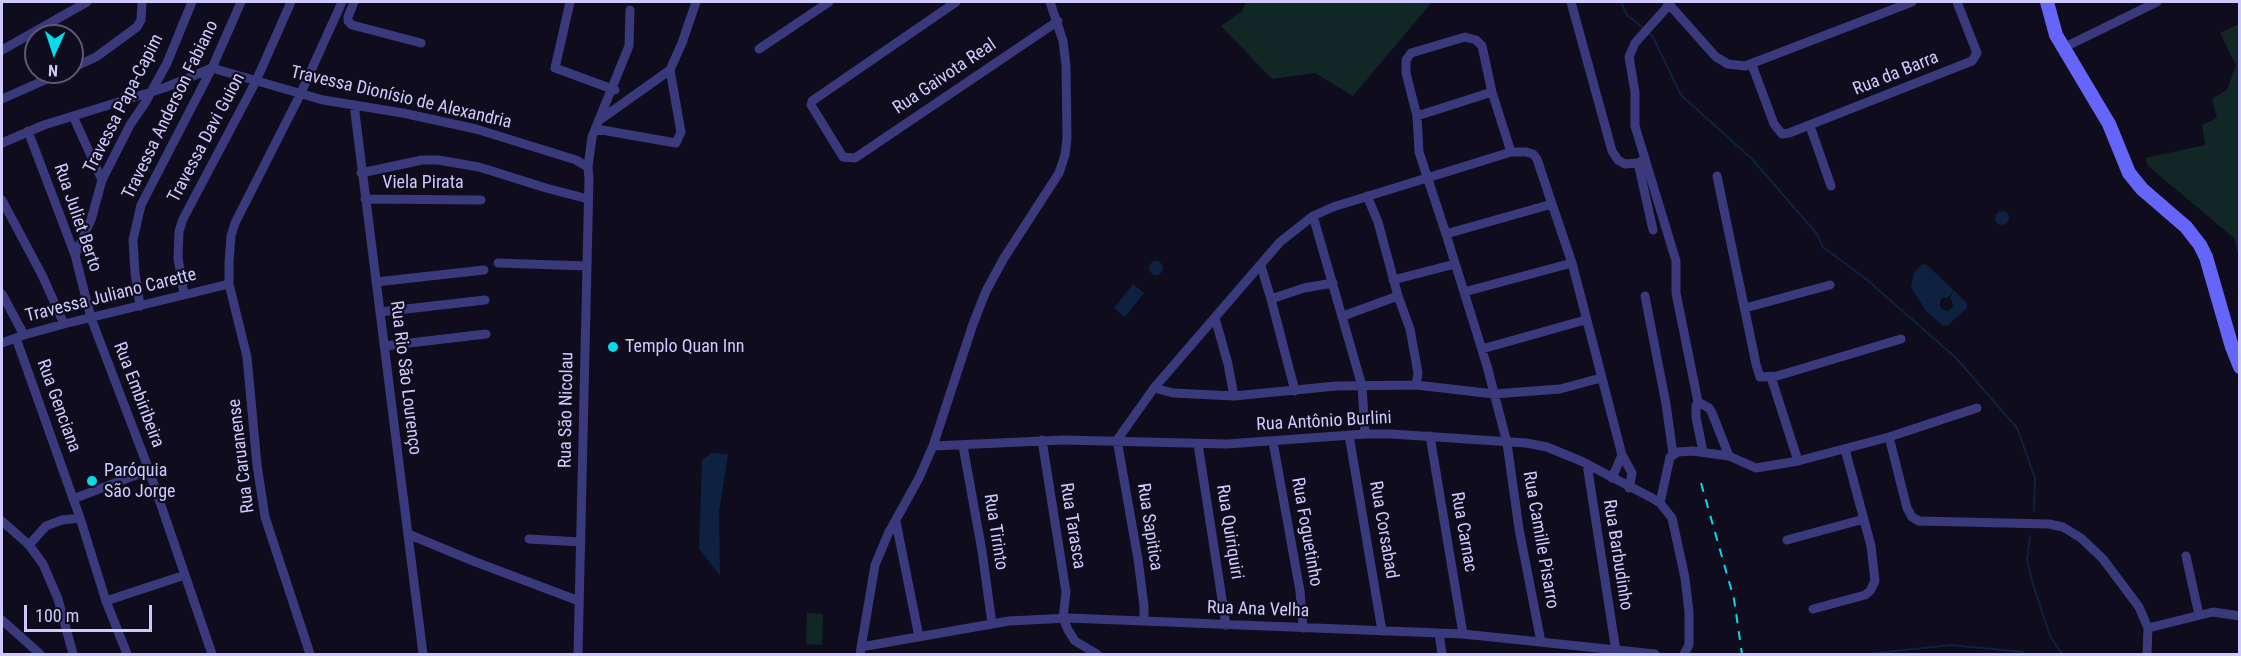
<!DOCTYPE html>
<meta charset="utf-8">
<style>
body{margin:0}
#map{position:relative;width:2241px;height:656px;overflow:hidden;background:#0f0c1d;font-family:"Roboto Condensed",sans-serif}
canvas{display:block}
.frame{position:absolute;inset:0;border:3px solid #cfcafd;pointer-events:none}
.north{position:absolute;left:24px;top:24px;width:60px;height:60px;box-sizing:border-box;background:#0f0c1d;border:2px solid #5c5877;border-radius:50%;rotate:183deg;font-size:16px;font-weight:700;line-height:24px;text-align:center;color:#cfcafd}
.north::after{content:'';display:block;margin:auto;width:21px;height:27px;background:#08daeb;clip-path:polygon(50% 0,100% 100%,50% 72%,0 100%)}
.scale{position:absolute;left:24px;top:605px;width:128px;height:27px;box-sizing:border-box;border:3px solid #cfcafd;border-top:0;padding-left:8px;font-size:18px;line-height:21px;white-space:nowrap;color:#cfcafd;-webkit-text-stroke:4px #0f0c1d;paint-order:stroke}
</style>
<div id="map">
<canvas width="2241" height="656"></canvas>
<div class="frame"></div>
<div class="north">N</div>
<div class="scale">100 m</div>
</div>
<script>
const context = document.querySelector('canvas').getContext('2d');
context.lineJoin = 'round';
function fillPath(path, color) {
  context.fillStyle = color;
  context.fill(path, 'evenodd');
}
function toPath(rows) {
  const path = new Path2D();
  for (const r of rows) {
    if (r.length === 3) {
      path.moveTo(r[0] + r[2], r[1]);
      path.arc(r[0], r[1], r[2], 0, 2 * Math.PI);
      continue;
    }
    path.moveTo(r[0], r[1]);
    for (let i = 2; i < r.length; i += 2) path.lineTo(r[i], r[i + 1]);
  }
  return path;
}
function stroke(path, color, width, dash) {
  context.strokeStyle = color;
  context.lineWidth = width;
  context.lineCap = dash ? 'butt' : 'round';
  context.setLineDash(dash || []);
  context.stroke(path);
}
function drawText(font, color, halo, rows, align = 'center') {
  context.font = font + ' "Roboto Condensed",sans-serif';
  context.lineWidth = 4.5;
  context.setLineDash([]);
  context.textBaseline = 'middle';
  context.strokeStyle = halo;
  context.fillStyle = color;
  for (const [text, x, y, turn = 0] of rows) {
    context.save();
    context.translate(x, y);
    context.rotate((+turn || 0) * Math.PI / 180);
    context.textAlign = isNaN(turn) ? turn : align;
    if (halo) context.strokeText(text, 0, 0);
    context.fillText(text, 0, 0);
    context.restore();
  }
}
const green = toPath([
 [1246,2,1432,2,1353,96,1315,73,1272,79,1221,26,1242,11],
 [2239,24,2239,256,2234,238,2148,166,2145,158,2205,145,2202,125,2217,118,2212,99,2227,90,2236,65,2220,33],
 [807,613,823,614,822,645,806,644]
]);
const water = toPath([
 [2002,218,7],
 [1156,268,7],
 [1926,264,1967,303,1967,308,1948,325,1943,326,1926,311,1911,287,1914,273,1921,265],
 [1133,284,1144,293,1125,317,1114,308],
 [712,453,728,454,719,512,720,576,699,548,702,460]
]);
const pier = toPath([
 [1954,290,1950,298,1953,304,1952,308,1948,311,1944,310,1940,307,1940,302,1942,298,1948,298]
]);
const stream = toPath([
 [1621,2,1627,15,1643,28],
 [1647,32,1653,37,1681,95,1752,159,1817,234,1823,247,1866,279,1956,358,2017,428,2035,478,2034,511],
 [2030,537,2027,559,2032,581,2050,636,2062,654],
 [1867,654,1951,645,2024,652]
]);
const street = toPath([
 [354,2,348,17,348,21,352,25,421,43],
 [570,2,555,68,615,90],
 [956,2,812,101,811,105,843,157,855,158,1058,21],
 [1571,2,1612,151,1618,160,1625,164,1638,163,1645,159],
 [1667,2,1716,57,1728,64,1745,66,1912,2],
 [1669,5,1635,43,1629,57,1635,92,1635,126,1676,261,1676,293,1698,402,1696,406,1696,417,1703,452],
 [2063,48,2157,2],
 [759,49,829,2],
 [2,50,87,2],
 [1752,65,1774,124,1782,134,1789,133,1972,61,1977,53,1957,2],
 [72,68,96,57,137,27,141,20,142,2],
 [2,99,63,72],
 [354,105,423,654],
 [73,116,102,180],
 [1417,116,1492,92],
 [601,119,670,70,682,43,696,2],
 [1810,126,1831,186],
 [596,129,676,143,681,132,670,70],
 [28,131,75,255,91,318,149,470,212,654],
 [2,143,44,125,164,88,212,68,323,100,403,113,476,129,576,160,588,167],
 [1511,152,1492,92,1482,46,1476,40,1465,37,1411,53,1406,60,1406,73,1417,116,1419,152,1446,234,1552,204,1572,263,1622,455,1632,473,1629,488],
 [1638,163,1653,230],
 [361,173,422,160,438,160,479,167,546,188,588,199],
 [1717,176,1756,364,1760,377,1777,376,1901,339],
 [1367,196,1378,222,1398,296,1410,329,1418,373,1416,385],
 [365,199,481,200],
 [2,200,42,275,64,324],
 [1552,204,1537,159,1533,154,1526,152,1511,152,1333,207,1313,216,1280,242,1154,388,1173,393,1234,396,1336,386,1416,385,1494,394,1560,389,1601,378],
 [1313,216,1362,386,1365,434],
 [1446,234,1487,366,1507,443,1519,529,1541,642],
 [75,255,91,220,102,180,130,125,145,103,167,63,192,2],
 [498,263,587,266],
 [1261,266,1271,299,1304,288,1333,283],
 [1393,280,1455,264],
 [376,282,484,270],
 [1464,292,1572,263],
 [2,294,24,335],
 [184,294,178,258,179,231,183,219,256,81,291,2],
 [1645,296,1666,404,1673,454],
 [1271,299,1295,391],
 [140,306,135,273,133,240,141,205,212,68,241,2],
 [1745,308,1830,285],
 [380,312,485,300],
 [1343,316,1398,296],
 [1215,318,1228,364,1234,396],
 [16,338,80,518,106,601,127,654],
 [2,343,24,335,64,324,229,284],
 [384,346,486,334],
 [1482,349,1585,320],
 [1771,377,1798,461],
 [1698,402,1709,408,1712,413,1729,456],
 [1349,435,1382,631],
 [1430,436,1463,634],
 [1889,437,1977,408],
 [1042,440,1066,592,1063,618,1068,630,1075,641,1097,654],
 [1273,442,1300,591,1303,628],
 [1198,444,1226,625],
 [933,446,1064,440,1227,444,1365,434,1392,434,1526,443,1547,447,1581,461,1652,498,1660,503,1672,518,1685,578,1689,612,1689,645,1684,654],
 [963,446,982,551,992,624],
 [1587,464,1616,651],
 [1612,478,1622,455],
 [73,499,149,470],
 [1660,503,1670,457,1678,452,1692,451,1729,456,1756,468,1798,461,1889,437,1907,508,1912,517,1919,521,2049,524,2063,527,2081,538,2103,559,2139,607,2148,628,2147,654],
 [2,521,29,545,43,564,58,599,73,654],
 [896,522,919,637],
 [408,534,473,561,579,601],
 [529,539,581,542],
 [1787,540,1864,519],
 [29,545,46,526,62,520,80,518],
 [2186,556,2199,615],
 [106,601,185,575],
 [1813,609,1865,595,1870,591,1875,581,1871,546,1845,449],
 [2,620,40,654],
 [1144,621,1144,606,1138,559,1117,440,1154,388],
 [2148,628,2213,612,2240,616],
 [1439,633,1442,654],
 [861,647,1009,621,1069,618,1463,634,1655,654],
 [310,654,265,517,257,465,247,357,229,284,229,262,231,236,235,223,300,95,342,2],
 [578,654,589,179,588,167,592,137,629,46,630,10],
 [860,654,875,565,888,534,919,478,933,446,973,324,986,291,1004,258,1059,173,1065,155,1067,138,1066,66,1063,41,1050,2]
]);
const secondary = toPath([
 [2047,2,2056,35,2109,124,2129,173,2142,189,2186,227,2200,245,2206,257,2232,347,2240,367]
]);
const rail = toPath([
 [1701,483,1734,599,1742,654]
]);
const markers = [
 [613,347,6,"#08daeb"],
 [92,481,6,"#08daeb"]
];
const streetNames = [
 ["Rua da Barra",1896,74,-22],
 ["Rua Gaivota Real",945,77,-34],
 ["Travessa Dionísio de Alexandria",401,98,13],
 ["Travessa Papa-Capim",124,104,-63],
 ["Travessa Anderson Fabiano",171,110,-64],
 ["Travessa Davi Guion",207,138,-62],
 ["Viela Pirata",423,183],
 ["Rua Juliet Berto",77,218,71],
 ["Travessa Juliano Carette",111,296,-14],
 ["Rua Rio São Lourenço",405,378,83],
 ["Rua Embiribeira",138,395,69],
 ["Rua Genciana",58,406,70],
 ["Rua São Nicolau",567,410,-89],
 ["Rua Antônio Burlini",1324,422,-3],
 ["Rua Caruanense",242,456,-97],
 ["Rua Tarasca",1072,526,81],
 ["Rua Sapitica",1149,527,81],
 ["Rua Corsabad",1383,530,80],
 ["Rua Tirinto",995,532,81],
 ["Rua Quiriquiri",1229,532,81],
 ["Rua Foguetinho",1306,532,80],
 ["Rua Carnac",1463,532,80],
 ["Rua Camille Pisarro",1540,540,80],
 ["Rua Barbudinho",1617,555,81],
 ["Rua Ana Velha",1258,610,2]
];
const poiNames = [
 ["Templo Quan Inn",625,347],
 ["Paróquia",104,471],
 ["São Jorge",104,492]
];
fillPath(green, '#102726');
fillPath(water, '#0d2240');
fillPath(pier, '#0f0c1d');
stroke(stream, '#0d2240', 2);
stroke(street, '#3a397b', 9);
stroke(secondary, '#6565fa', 14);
stroke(rail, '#08daeb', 2, [9, 8]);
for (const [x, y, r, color] of markers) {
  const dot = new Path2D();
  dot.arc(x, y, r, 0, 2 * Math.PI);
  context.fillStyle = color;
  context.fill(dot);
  stroke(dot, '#0f0c1d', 2);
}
drawText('18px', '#cfcafd', '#0f0c1d', streetNames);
drawText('18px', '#cfcafd', '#0f0c1d', poiNames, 'left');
</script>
